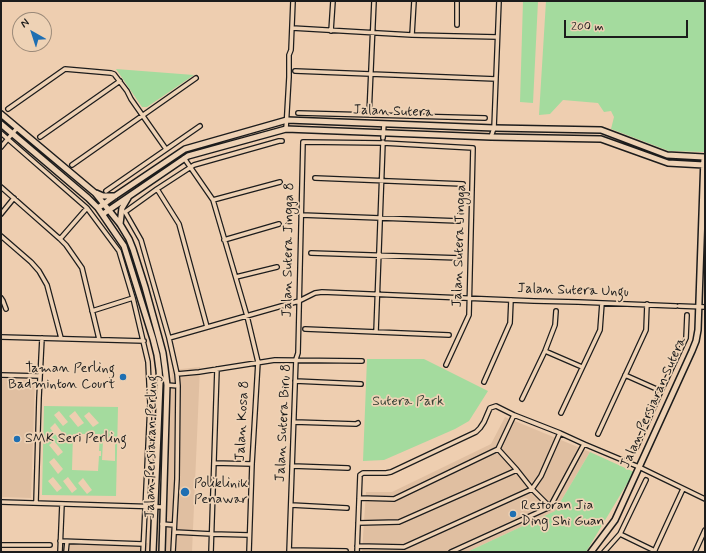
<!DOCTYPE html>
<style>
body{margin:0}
#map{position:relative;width:706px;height:553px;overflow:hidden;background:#eeceb0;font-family:Mynerve,sans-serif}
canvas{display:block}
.frame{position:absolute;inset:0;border:2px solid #1c1c1c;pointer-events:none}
.north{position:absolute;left:12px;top:12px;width:40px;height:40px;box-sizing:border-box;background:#eed2b5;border:1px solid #9a8978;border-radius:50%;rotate:321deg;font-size:11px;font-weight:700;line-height:16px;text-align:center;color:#1c1c1c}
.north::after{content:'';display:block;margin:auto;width:14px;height:18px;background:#1f6fb2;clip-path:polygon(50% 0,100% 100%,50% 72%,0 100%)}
.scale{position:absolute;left:564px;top:20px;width:124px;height:18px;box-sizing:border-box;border:2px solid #1c1c1c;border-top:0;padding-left:5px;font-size:12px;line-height:14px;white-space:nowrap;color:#1c1c1c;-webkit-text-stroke:3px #eed2b5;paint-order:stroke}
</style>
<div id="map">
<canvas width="706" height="553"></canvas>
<div class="frame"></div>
<div class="north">N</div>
<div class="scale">200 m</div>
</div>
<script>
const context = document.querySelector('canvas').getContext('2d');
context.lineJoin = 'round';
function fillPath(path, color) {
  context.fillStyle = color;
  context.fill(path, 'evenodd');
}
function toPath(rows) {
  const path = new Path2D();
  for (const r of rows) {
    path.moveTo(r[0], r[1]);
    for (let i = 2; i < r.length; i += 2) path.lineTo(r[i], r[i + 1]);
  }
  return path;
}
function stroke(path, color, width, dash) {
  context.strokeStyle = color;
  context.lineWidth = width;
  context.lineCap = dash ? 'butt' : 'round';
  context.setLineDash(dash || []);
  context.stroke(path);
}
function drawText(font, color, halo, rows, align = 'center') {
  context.font = font + ' Mynerve,sans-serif';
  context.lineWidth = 3.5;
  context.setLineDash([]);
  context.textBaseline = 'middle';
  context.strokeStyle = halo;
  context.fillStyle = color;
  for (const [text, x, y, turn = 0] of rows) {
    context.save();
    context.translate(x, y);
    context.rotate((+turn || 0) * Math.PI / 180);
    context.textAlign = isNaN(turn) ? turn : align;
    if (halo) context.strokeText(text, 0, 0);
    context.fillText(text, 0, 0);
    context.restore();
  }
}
const built = toPath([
 [200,367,192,552,165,552,172,370],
 [1,379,35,380,31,498,1,497],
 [505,417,590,452,555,511,467,552,362,552,366,492,392,492,491,444],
 [63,540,148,543,147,552,63,552]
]);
const green = toPath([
 [523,1,538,1,533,103,520,102],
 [546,1,705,1,705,152,669,151,611,129,614,117,611,111,604,112,598,103,563,100,550,114,539,115],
 [116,69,194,75,147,107,142,107],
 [367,359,424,359,488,391,469,421,455,429,384,460,363,461],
 [44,406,118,407,116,496,42,495],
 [59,411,68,422,63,426,54,415],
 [75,411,84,423,78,427,69,416],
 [89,412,99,423,93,427,84,416],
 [55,423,64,435,59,439,50,428],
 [73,434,100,434,99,451,101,451,101,456,99,456,98,471,72,470],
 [54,441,63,452,58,456,49,445],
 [103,441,115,441,115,461,102,460],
 [54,458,63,469,58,474,49,462],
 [53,477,62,488,57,492,48,481],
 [68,477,77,489,72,493,63,481],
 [83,478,92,490,87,494,78,483],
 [590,452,634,472,586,552,467,552,555,511]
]);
const street = toPath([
 [457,1,457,25],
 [292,28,412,35,497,37],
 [331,31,333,1],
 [412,35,414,1],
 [295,71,496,79],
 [8,109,65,69,111,73,114,74,127,91,131,99,166,149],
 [298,113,485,118],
 [369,115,374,1],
 [286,129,289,77,289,55,291,50,293,1],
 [1,133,87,208,119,251,133,298,148,362,150,404,143,552],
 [40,137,120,81],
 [491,137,494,128,499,1],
 [383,138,384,124],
 [1,147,17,128],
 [184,158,213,200,247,316,258,362,252,464,249,552],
 [72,165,196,78],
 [315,178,463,184],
 [1,187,60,239,66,245,82,268,99,339],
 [157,189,179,224,207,327],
 [106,191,200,126],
 [213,200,280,182],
 [1,214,14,198],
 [301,215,459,221],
 [1,236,31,262,39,271,47,285,61,338],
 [60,239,87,208],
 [224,240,279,224],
 [311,253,460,258],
 [236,277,277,267],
 [1,298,3,301,6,309],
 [679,306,705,307],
 [92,311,133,298],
 [305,329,449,335],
 [376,332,383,142],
 [1,337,144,341],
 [169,338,299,301,315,293,322,292,534,301,578,302,676,306],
 [545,351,582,367],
 [177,374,199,372,275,360,362,361],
 [1,375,40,376],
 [625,375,661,391],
 [295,381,361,384],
 [484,382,510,323,511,300],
 [167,385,178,386],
 [522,399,545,351,555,325,556,311],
 [561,413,600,330,602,303],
 [294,422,356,424,358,423],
 [598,434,646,330,647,304],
 [636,448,661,391,686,338,687,315],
 [498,449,517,470,532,489,550,507],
 [214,463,252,464],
 [292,466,348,468],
 [359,498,394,499,498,449,514,415],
 [1,502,163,507],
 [36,502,39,398,42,338],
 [291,505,347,508],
 [358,523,399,522,517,470],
 [162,524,174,525],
 [174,532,212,534,249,535],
 [620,534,646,480],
 [60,541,143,544],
 [1,545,50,545],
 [357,546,404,547,532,489,541,476,560,433],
 [289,550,346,551],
 [60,552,62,504],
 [66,552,67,542],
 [173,552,177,479,178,386,177,374,169,338,141,240,125,212,157,189,194,165,279,141,282,141],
 [211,552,217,369],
 [289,552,296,359,298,353,303,142,383,143,473,148,469,315,446,365],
 [357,552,360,475,363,473,386,473,391,472,476,432,480,428,484,422,490,408,496,406,514,415,560,433,584,444,639,467,705,499],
 [451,552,550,507,584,444],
 [604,552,620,534,655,551],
 [654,552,683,489],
 [695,552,705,530]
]);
const secondary = toPath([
 [1,114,95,193,120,224,129,239,133,249,145,287,159,338,163,353,165,368,167,385,162,552],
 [1,124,88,198,98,208,124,246,153,339,157,355,159,370,160,383,153,552],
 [96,193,103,196,115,196],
 [98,208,115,196,185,149,287,120,494,128,601,130,667,155,704,157,698,330,696,341,692,351,615,520,591,552],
 [103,214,188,156,286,129,491,137,601,139,668,163,704,165],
 [120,224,122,208,128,198]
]);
const markers = [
 [123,377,4,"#1f6fb2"],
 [17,439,4,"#1f6fb2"],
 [185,492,5,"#1f6fb2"],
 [513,514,4,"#1f6fb2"]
];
const streetNames = [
 ["Jalan Sutera",393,112,2],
 ["Jalan Sutera Jingga",460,246,-88],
 ["Jalan Sutera Jingga 8",289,250,-89],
 ["Jalan Sutera Ungu",573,291,2],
 ["Jalan Persiaran Sutera",654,403,-66],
 ["Jalan Kosa 8",243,421,-87],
 ["Jalan Sutera Biru 8",284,423,-87],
 ["Jalan Persiaran Perling",152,447,-89]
];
const poiNames = [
 ["Taman Perling",115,369,"right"],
 ["Badminton Court",115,385,"right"],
 ["SMK Seri Perling",25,439],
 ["Poliklinik",194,484],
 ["Penawar",194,500],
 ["Restoran Jia",521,506],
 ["Ding Shi Guan",521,522]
];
const parkNames = [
 ["Sutera Park",408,402]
];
fillPath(built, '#e0bfa1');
fillPath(green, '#a4db9e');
stroke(street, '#1c1c1c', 6);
stroke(secondary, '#1c1c1c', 8);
stroke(street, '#eed2b5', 3.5);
stroke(secondary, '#eed2b5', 5);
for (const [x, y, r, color] of markers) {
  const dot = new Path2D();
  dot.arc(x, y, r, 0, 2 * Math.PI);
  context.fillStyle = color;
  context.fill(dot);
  stroke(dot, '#eed2b5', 1.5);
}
drawText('14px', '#1c1c1c', '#eed2b5', streetNames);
drawText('14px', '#1c1c1c', '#eed2b5', poiNames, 'left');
drawText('14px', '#374236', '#eed2b5', parkNames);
</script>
